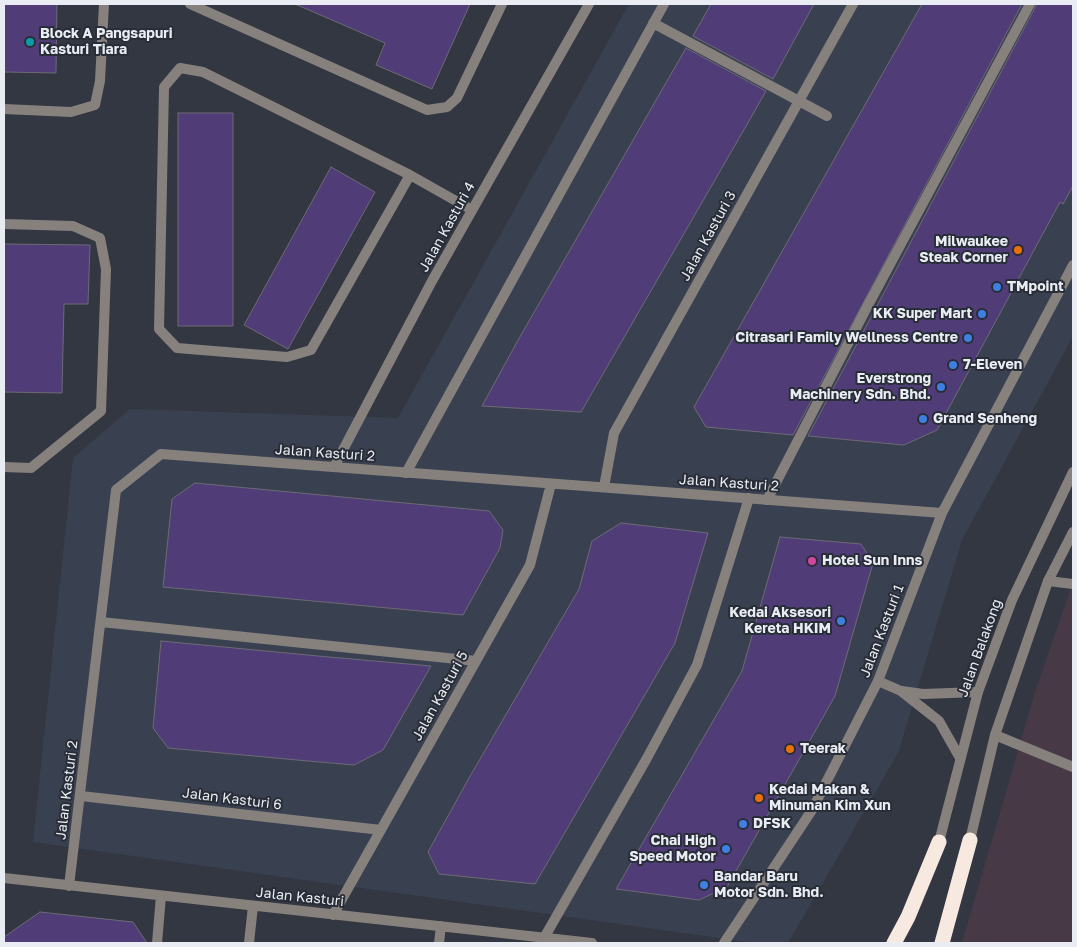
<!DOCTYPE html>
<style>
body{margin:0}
#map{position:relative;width:1077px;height:947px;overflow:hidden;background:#323742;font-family:"Golos Text",sans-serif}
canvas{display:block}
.frame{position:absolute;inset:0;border:5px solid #e9edf3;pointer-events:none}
</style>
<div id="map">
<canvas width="1077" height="947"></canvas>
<div class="frame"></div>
</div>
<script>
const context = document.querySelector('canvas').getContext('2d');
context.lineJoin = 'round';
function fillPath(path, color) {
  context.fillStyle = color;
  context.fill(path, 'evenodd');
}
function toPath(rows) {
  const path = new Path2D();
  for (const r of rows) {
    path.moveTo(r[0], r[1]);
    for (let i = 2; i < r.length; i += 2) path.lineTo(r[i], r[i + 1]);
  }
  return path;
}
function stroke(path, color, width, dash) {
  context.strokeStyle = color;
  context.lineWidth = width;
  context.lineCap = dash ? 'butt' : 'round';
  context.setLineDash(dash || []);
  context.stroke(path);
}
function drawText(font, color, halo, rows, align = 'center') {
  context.font = font + ' "Golos Text",sans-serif';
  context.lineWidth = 4;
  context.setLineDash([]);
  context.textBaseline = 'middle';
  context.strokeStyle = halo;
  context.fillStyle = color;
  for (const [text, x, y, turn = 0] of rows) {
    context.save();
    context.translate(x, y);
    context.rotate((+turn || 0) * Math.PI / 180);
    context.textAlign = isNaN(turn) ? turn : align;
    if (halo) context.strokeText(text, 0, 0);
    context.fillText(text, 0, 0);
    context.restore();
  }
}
const built = toPath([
 [629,4,1073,4,1073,336,962,540,898,753,788,943,755,943,33,842,73,458,130,409,398,418]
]);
const industrial = toPath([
 [1073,582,1073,943,962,943,1035,692]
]);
const building = toPath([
 [4,4,57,4,56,73,4,72,4,4],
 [295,4,470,4,432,89,376,65,385,43,295,4],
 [711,4,814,4,773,79,693,36,711,4],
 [922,4,1022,4,793,435,706,427,694,407,922,4],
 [1037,4,1073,4,1073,186,1063,204,1060,202,937,430,904,445,808,436,1037,4],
 [686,48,766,91,749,121,581,412,482,406,517,342,686,48],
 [178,113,233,113,233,326,178,326,178,113],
 [331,167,375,192,288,349,244,325,331,167],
 [4,244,90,245,88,304,64,304,62,393,4,392,4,244],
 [195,483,489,511,503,530,500,548,463,615,163,587,172,499,195,483],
 [621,523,708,533,675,643,535,884,439,874,428,852,469,778,579,589,592,541,621,523],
 [780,537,861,544,873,563,835,696,727,887,699,900,616,889,742,671,780,537],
 [161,641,318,656,431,666,383,750,354,765,308,761,168,748,153,728,161,641],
 [40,912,133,922,147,943,4,943,4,937,40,912]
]);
const service = toPath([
 [190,4,427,110,447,107,457,98,502,4],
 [653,23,827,116],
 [4,109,71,112,95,105,100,81,104,4],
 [410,175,311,350,287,357,177,348,159,329,164,87,180,68,203,72,410,175,472,210],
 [4,224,73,226,100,238,106,269,101,411,31,468,4,467],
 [406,473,664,4],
 [767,500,866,309,1030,4],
 [1048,581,1073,584],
 [101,622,476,661],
 [995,735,1073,767],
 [544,938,647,758,697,665,749,498]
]);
const minor = toPath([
 [334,467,432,281,589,4],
 [604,487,614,433,853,4],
 [878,681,901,691,939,721,960,758],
 [902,691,923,694,978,692],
 [81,796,381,830],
 [4,878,592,943],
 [69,886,116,490,161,454,942,513],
 [333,915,530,565,551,484],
 [157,943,161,896],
 [249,943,253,906],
 [439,943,441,926],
 [724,943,812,810,878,681,942,513,1073,265]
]);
const tertiary = toPath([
 [970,840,995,735,1048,581,1073,532],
 [939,842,978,692,1012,600,1073,472]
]);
const motorway = toPath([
 [894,943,908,917,939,842],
 [942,943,970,840]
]);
const markers = [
 [30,42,5,"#0f9aa8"],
 [1018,250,5,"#e8710a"],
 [997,287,5,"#3f7fe0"],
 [982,314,5,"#3f7fe0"],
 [968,338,5,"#3f7fe0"],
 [953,365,5,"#3f7fe0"],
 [941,387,5,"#3f7fe0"],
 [923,419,5,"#3f7fe0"],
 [812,561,5,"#d1479c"],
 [841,621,5,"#3f7fe0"],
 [790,749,5,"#e8710a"],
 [759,798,5,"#e8710a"],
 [743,824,5,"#3f7fe0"],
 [726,849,5,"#3f7fe0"],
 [704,885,5,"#3f7fe0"]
];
const poiNames = [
 ["Block A Pangsapuri",40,34],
 ["Kasturi Tiara",40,50],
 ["Milwaukee",1008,242,"right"],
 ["Steak Corner",1008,258,"right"],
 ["TMpoint",1007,287],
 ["KK Super Mart",972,314,"right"],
 ["Citrasari Family Wellness Centre",958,338,"right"],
 ["7-Eleven",963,365],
 ["Everstrong",931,379,"right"],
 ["Machinery Sdn. Bhd.",931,395,"right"],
 ["Grand Senheng",933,419],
 ["Hotel Sun Inns",822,561],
 ["Kedai Aksesori",831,613,"right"],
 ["Kereta HKIM",831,629,"right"],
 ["Teerak",800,749],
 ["Kedai Makan &",769,790],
 ["Minuman Kim Xun",769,806],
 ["DFSK",753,824],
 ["Chai High",716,841,"right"],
 ["Speed Motor",716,857,"right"],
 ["Bandar Baru",714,877],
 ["Motor Sdn. Bhd.",714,893]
];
const streetNames = [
 ["Jalan Kasturi 4",447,227,-61],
 ["Jalan Kasturi 3",708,236,-61],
 ["Jalan Kasturi 2",325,453,4],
 ["Jalan Kasturi 2",729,483,4],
 ["Jalan Kasturi 1",882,631,-69],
 ["Jalan Balakong",980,648,-70],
 ["Jalan Kasturi 5",440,696,-61],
 ["Jalan Kasturi 2",67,790,-83],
 ["Jalan Kasturi 6",232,799,7],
 ["Jalan Kasturi",300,897,6]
];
fillPath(built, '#394151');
fillPath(industrial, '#483947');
fillPath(building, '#503d77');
stroke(building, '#6d6a76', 1);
stroke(service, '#87817e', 10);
stroke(minor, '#87817e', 10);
stroke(tertiary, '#87817e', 10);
stroke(motorway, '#f7e8e0', 15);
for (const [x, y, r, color] of markers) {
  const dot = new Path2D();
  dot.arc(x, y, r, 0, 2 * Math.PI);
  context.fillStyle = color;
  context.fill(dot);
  stroke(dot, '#282d37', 2);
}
drawText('bold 14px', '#e9edf3', '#282d37', poiNames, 'left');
drawText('14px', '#e9edf3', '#282d37', streetNames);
</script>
